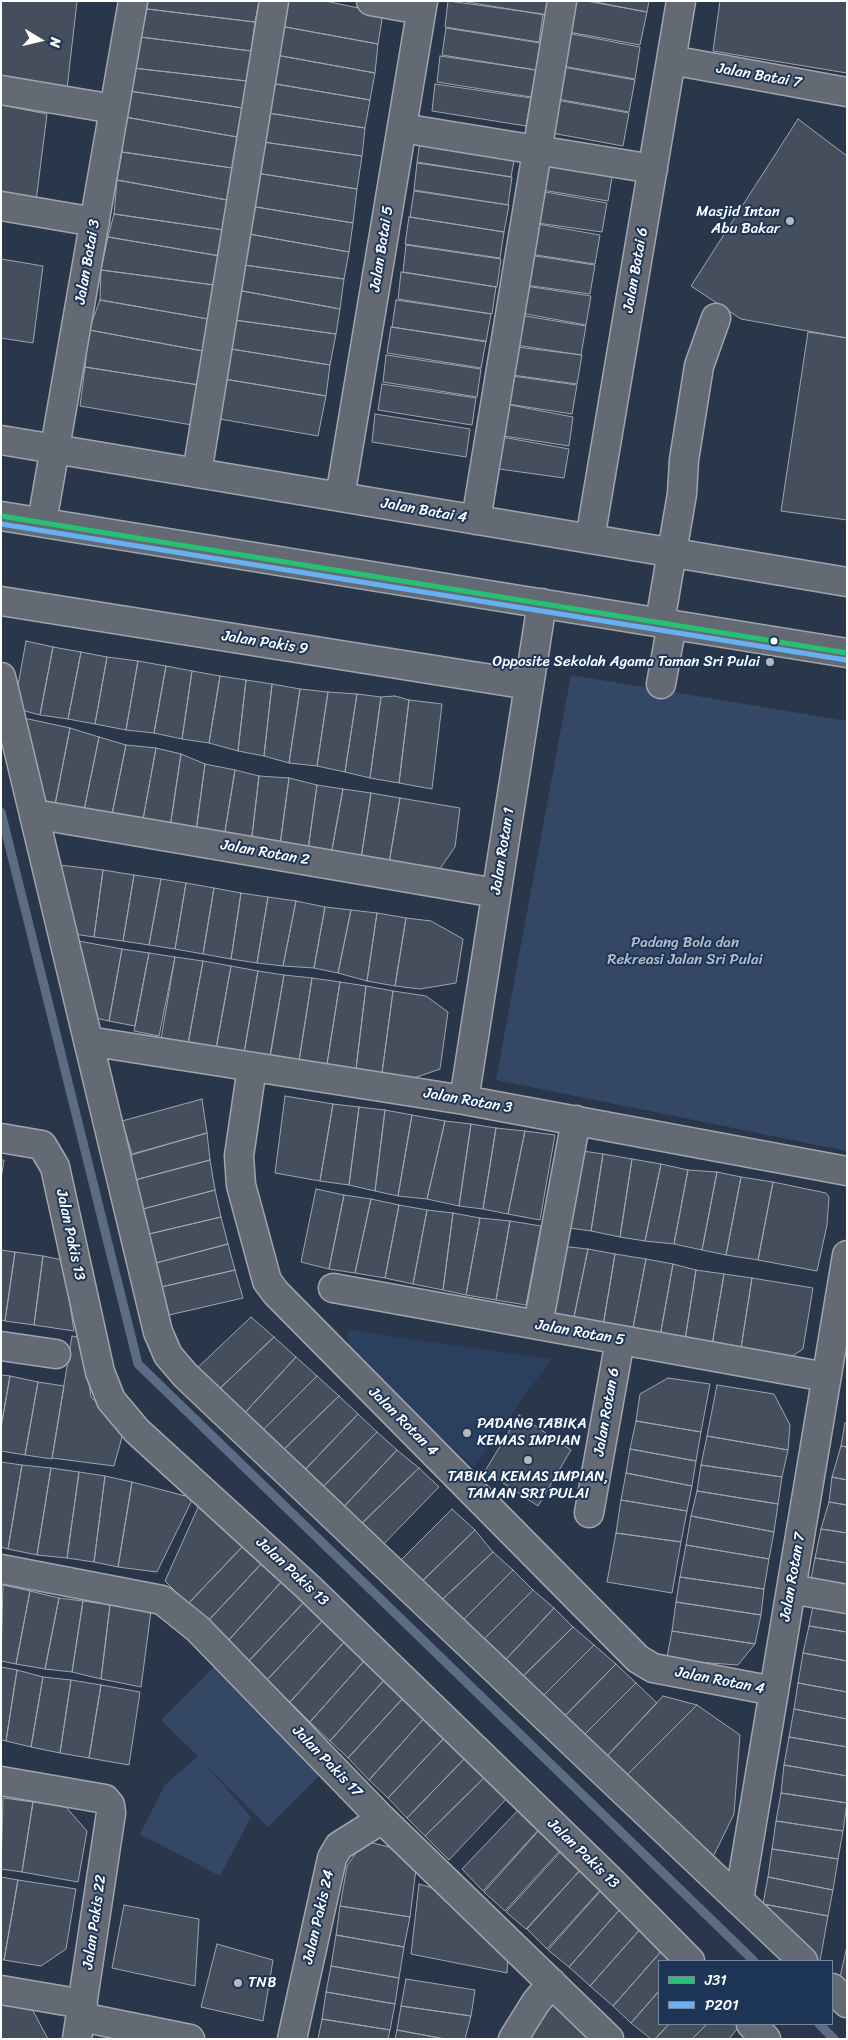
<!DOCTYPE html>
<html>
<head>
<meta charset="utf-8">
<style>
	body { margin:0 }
	#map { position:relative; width:848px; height:2040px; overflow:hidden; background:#2a374a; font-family:Sriracha,sans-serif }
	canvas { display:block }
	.frame { position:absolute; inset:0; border:2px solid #fff; pointer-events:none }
	.legend { position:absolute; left:658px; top:1960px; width:175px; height:65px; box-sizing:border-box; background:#1d3557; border:1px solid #77869a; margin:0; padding:6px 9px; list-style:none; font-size:15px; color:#fff }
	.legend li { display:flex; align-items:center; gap:10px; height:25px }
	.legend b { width:25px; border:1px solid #77869a }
	.north { position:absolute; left:15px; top:15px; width:50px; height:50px; -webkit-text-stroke:4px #1d3557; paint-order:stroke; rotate:99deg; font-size:14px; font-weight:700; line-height:20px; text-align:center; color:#fff }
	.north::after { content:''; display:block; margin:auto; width:18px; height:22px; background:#fff; clip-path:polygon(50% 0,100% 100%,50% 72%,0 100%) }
</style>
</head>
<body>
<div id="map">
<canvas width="848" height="2040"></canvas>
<div class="frame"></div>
<ul class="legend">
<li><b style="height:6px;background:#26c172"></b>J31</li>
<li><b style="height:6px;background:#66b1f2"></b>P201</li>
</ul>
<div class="north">N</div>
</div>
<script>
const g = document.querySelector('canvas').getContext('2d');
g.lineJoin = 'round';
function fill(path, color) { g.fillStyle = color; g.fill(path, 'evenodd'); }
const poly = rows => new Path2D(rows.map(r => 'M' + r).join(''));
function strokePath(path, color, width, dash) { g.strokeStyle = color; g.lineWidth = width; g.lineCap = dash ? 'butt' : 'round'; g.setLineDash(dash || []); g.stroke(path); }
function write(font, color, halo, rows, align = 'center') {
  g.font = font + ' Sriracha,sans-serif'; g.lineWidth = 4; g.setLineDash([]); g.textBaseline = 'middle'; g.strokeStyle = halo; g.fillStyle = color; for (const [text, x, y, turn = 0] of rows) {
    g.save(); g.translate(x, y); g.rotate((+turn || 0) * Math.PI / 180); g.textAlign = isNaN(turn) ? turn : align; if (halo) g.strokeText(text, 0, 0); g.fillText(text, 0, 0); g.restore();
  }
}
const built = poly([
	[347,1329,416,1340,551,1359,474,1468,349,1352]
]);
const green = poly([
	[571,675,847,721,847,1151,496,1080],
	[216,1665,323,1772,268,1827,206,1765,251,1817,220,1876,140,1834,165,1785,198,1756,161,1720]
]);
const stream = poly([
	[1,812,138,1364,754,1961],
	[819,2024,834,2039]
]);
const building = poly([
	[1,1,77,1,67,89,1,77,1,1],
	[148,1,259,1,255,22,147,9,148,1],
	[284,1,325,1,383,13,378,44,280,26,284,1],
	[448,1,543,14,539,42,445,27,448,1],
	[461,1,547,1,545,15,461,1],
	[568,1,586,1,647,12,640,45,563,31,568,1],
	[590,1,649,1,647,12,590,1],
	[720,1,847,1,847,73,713,51,720,1],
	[147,9,255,22,251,51,140,37,147,9],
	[280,26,378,44,375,73,276,55,280,26],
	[446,28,540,43,536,70,442,55,446,28],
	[562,32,640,47,635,79,557,65,562,32],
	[140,37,251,51,247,81,133,68,140,37],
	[276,55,375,73,370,100,270,83,276,55],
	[440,56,536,70,531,97,437,82,440,56],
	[557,66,635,80,629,112,552,98,557,66],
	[133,68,247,81,243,108,129,91,133,68],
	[270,83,370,100,365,128,268,113,270,83],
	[435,84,531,98,526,126,432,111,435,84],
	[129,91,243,108,237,137,125,117,129,91],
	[551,99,629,113,623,146,546,132,551,99],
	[1,105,47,114,36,201,1,196,1,105],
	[268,113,365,128,362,156,263,142,268,113],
	[125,117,237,137,232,168,122,152,125,117],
	[798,119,847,156,847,338,741,319,691,286,798,119],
	[421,135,516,150,511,177,417,162,421,135],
	[263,142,362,156,357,189,256,173,263,142],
	[122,152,232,168,227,200,117,180,122,152],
	[540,158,613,172,608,201,536,189,540,158],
	[417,163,512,177,508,205,414,190,417,163],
	[256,173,357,189,353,223,250,206,256,173],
	[117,180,227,200,224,230,114,214,117,180],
	[534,190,607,203,602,232,530,222,534,190],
	[414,191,509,205,504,232,410,217,414,191],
	[250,206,353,223,349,252,249,234,250,206],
	[114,214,224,230,220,256,108,237,114,214],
	[409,217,504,232,500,258,405,244,409,217],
	[526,222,600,235,595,264,523,253,526,222],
	[249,234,349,252,344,279,244,265,249,234],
	[108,237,220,256,214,285,101,270,108,237],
	[406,245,501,259,497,287,403,272,406,245],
	[522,254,595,265,590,294,518,284,522,254],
	[1,259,43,266,33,343,1,338,1,259],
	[244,265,344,279,340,309,237,290,244,265],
	[101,270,214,285,208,319,100,300,101,270],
	[401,272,496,287,492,314,398,299,401,272],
	[519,285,591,296,586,325,515,312,519,285],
	[237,290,340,309,336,334,234,320,237,290],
	[100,300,208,319,203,351,89,330,100,300],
	[396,300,491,314,486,342,392,327,396,300],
	[513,314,586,326,581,355,509,344,513,314],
	[234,320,336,334,330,365,231,349,234,320],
	[391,327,486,341,481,368,387,353,391,327],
	[89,330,203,351,199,385,85,367,89,330],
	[808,332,847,338,847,520,781,511,808,332],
	[508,346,582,355,577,384,505,374,508,346],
	[231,349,330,365,326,396,224,379,231,349],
	[386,355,481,369,477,397,383,382,386,355],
	[85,367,199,385,192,425,80,406,85,367],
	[505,375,577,385,572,414,501,403,505,375],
	[224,379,326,396,318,436,220,419,224,379],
	[382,384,476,398,472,425,378,410,382,384],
	[500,403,573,417,569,446,497,435,500,403],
	[375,414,470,429,466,457,372,442,375,414],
	[496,436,569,449,564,478,492,468,496,436],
	[26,641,53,647,40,715,14,708,26,641],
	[53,647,81,652,68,719,40,715,53,647],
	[81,652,107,657,95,724,68,719,81,652],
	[107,657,138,661,126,730,95,724,107,657],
	[138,661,166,666,154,733,126,730,138,661],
	[166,666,192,671,182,739,154,733,166,666],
	[192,671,220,676,209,743,182,739,192,671],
	[220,676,246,680,238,751,209,743,220,676],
	[246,680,272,684,264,756,238,751,246,680],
	[272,684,300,689,289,763,264,756,272,684],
	[300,689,328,692,317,766,289,763,300,689],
	[328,692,357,694,345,772,317,766,328,692],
	[357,694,381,697,370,778,345,772,357,694],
	[395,696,409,700,399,783,370,778,381,697,395,696],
	[409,700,442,704,432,789,399,783,409,700],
	[19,717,70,728,52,820,42,811,19,717],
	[70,728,99,737,81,825,52,820,70,728],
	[99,737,126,745,109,829,81,825,99,737],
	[126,745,156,748,140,836,109,829,126,745],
	[156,748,181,754,168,841,140,836,156,748],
	[181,754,205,764,194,846,168,841,181,754],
	[205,764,235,770,222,850,194,846,205,764],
	[235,770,259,776,250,853,222,850,235,770],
	[259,776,289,778,278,860,250,853,259,776],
	[289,778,317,785,306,864,278,860,289,778],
	[317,785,343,789,329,866,306,864,317,785],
	[343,789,371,793,359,872,329,866,343,789],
	[371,793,400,798,387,875,359,872,371,793],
	[400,798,460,808,455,847,435,876,387,875,400,798],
	[59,865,103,870,94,937,74,934,59,865],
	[103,870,134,875,123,941,94,937,103,870],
	[134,875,161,879,149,945,123,941,134,875],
	[161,879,186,883,175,949,149,945,161,879],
	[186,883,214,888,203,954,175,949,186,883],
	[214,888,241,893,231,959,203,954,214,888],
	[241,893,268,897,257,963,231,959,241,893],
	[268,897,296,901,283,966,257,963,268,897],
	[296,901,325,907,314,968,283,966,296,901],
	[325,907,351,910,338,973,314,968,325,907],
	[351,910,377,913,367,981,338,973,351,910],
	[377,913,406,918,395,986,367,981,377,913],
	[406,918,431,921,463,939,456,983,420,989,395,986,406,918],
	[73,940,122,949,109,1021,91,1017,73,940],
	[122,949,149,953,135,1026,109,1021,122,949],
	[149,953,175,957,159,1036,134,1031,149,953],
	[175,957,203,961,188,1044,161,1039,175,957],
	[203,961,231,966,216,1049,188,1044,203,961],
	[231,966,258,971,244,1053,216,1049,231,966],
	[258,971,284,975,270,1055,244,1053,258,971],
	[284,975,312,978,299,1061,270,1058,284,975],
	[312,978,340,982,327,1064,299,1061,312,978],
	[340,982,366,986,356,1069,327,1064,340,982],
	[366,986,393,991,382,1073,356,1069,366,986],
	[393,991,426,996,448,1012,440,1069,414,1078,382,1073,393,991],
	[285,1096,333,1104,320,1181,275,1173,285,1096],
	[202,1099,207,1133,132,1154,122,1121,202,1099],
	[333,1104,359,1107,349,1185,320,1181,333,1104],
	[359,1107,385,1110,375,1191,349,1185,359,1107],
	[385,1110,412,1115,398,1196,375,1191,385,1110],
	[412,1115,445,1121,427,1199,398,1196,412,1115],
	[445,1121,471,1124,459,1206,427,1199,445,1121],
	[471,1124,496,1128,483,1209,459,1206,471,1124],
	[496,1128,525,1131,508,1214,483,1209,496,1128],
	[525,1131,555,1135,540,1220,508,1214,525,1131],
	[207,1133,210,1160,135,1180,131,1155,207,1133],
	[576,1150,603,1154,591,1231,563,1227,576,1150],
	[603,1154,632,1159,620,1237,591,1231,603,1154],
	[632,1159,661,1164,645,1241,620,1237,632,1159],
	[1,1160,4,1160,1,1179,1,1160],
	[210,1160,215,1190,143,1209,135,1180,210,1160],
	[661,1164,688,1170,674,1244,645,1241,661,1164],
	[688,1170,717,1172,702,1250,674,1244,688,1170],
	[717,1172,741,1177,726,1255,702,1250,717,1172],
	[741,1177,773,1182,758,1260,726,1255,741,1177],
	[773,1182,826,1193,829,1197,827,1225,817,1271,758,1260,773,1182],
	[316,1189,344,1195,329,1269,301,1262,316,1189],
	[215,1190,221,1217,149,1234,143,1209,215,1190],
	[344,1195,371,1199,355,1273,329,1269,344,1195],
	[371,1199,399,1205,385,1278,355,1273,371,1199],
	[399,1205,427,1210,413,1284,385,1278,399,1205],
	[427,1210,453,1213,443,1290,413,1284,427,1210],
	[453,1213,480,1218,466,1295,443,1290,453,1213],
	[221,1217,228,1244,156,1263,149,1234,221,1217],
	[480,1218,510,1221,496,1300,466,1295,480,1218],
	[510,1221,541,1226,526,1305,496,1300,510,1221],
	[228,1244,235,1270,161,1287,156,1263,228,1244],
	[560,1246,588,1249,573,1322,546,1316,560,1246],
	[588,1249,615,1254,602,1332,573,1322,588,1249],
	[1,1250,15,1252,5,1321,1,1320,1,1250],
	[15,1252,43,1256,34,1325,5,1321,15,1252],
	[615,1254,646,1259,631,1338,602,1332,615,1254],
	[43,1256,63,1260,74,1331,34,1325,43,1256],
	[646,1259,673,1264,659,1342,631,1338,646,1259],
	[673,1264,696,1270,684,1346,659,1342,673,1264],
	[235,1270,243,1298,169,1315,161,1287,235,1270],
	[696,1270,724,1274,711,1351,684,1346,696,1270],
	[724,1274,752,1278,740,1354,711,1351,724,1274],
	[752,1278,813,1288,803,1349,785,1361,740,1354,752,1278],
	[251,1317,274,1337,214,1394,193,1372,251,1317],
	[72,1336,82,1338,91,1397,124,1430,114,1466,52,1458,72,1336],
	[274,1337,296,1357,240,1418,214,1394,274,1337],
	[296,1357,317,1376,257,1436,240,1418,296,1357],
	[1,1375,10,1376,1,1427,1,1375],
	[10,1376,38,1382,25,1455,1,1451,1,1427,10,1376],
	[317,1376,339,1396,278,1455,257,1436,317,1376],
	[668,1378,710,1384,701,1432,636,1421,640,1394,668,1378],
	[38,1382,64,1386,52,1459,25,1455,38,1382],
	[717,1385,774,1394,790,1425,788,1450,707,1436,717,1385],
	[339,1396,358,1414,299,1476,278,1455,339,1396],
	[358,1414,377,1432,316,1494,299,1476,358,1414],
	[519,1415,571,1450,538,1506,485,1471,519,1415],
	[636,1421,701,1432,696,1461,630,1449,636,1421],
	[845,1423,847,1424,847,1447,841,1446,845,1423],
	[377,1432,397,1450,338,1513,316,1494,377,1432],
	[707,1436,788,1450,782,1477,701,1465,707,1436],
	[841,1446,847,1447,847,1480,832,1477,841,1446],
	[630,1449,696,1461,692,1486,626,1473,630,1449],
	[397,1450,419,1468,355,1530,338,1513,397,1450],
	[1,1462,22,1465,8,1549,1,1547,1,1462],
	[22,1465,51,1468,37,1555,8,1549,22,1465],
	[701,1465,782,1477,778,1504,697,1491,701,1465],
	[51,1468,79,1472,67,1558,37,1555,51,1468],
	[419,1468,439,1487,376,1552,355,1530,419,1468],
	[79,1472,105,1476,94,1562,67,1558,79,1472],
	[626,1473,692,1486,687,1511,621,1500,626,1473],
	[105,1476,132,1482,118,1567,94,1562,105,1476],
	[832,1477,847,1480,847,1505,829,1502,832,1477],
	[132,1482,193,1498,157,1572,118,1567,132,1482],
	[697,1491,778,1504,774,1532,691,1516,697,1491],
	[621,1500,687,1511,681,1542,616,1533,621,1500],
	[829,1502,847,1505,847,1533,821,1529,829,1502],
	[200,1503,242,1547,188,1604,165,1581,200,1503],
	[452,1509,475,1530,413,1590,392,1569,452,1509],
	[691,1516,774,1532,769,1559,686,1545,691,1516],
	[821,1529,847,1533,847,1563,815,1558,821,1529],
	[475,1530,493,1552,432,1609,413,1590,475,1530],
	[616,1533,681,1542,672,1593,607,1582,616,1533],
	[686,1545,769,1559,764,1589,680,1577,686,1545],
	[242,1547,262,1563,208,1621,188,1604,242,1547],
	[493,1552,513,1570,454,1629,432,1609,493,1552],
	[815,1558,847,1563,847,1592,810,1584,815,1558],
	[262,1563,282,1581,227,1642,208,1621,262,1563],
	[513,1570,533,1590,474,1649,454,1629,513,1570],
	[680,1577,764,1589,761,1615,676,1602,680,1577],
	[282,1581,304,1602,248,1662,227,1642,282,1581],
	[3,1585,30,1591,16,1664,1,1661,3,1585],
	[533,1590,554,1608,495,1671,474,1649,533,1590],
	[30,1591,59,1598,45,1669,16,1664,30,1591],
	[59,1598,83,1601,72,1672,45,1669,59,1598],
	[814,1600,847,1606,847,1632,809,1626,814,1600],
	[83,1601,110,1605,101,1679,72,1672,83,1601],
	[304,1602,324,1619,267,1680,248,1662,304,1602],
	[676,1602,761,1615,755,1644,672,1631,676,1602],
	[110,1605,151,1611,141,1687,101,1679,110,1605],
	[554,1608,573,1627,511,1688,495,1671,554,1608],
	[324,1619,345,1641,290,1702,267,1680,324,1619],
	[809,1626,847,1632,847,1661,803,1653,809,1626],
	[573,1627,594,1645,532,1707,511,1688,573,1627],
	[672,1631,755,1644,738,1665,696,1662,667,1657,672,1631],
	[345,1641,364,1661,310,1722,290,1702,345,1641],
	[594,1645,616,1664,552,1729,532,1707,594,1645],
	[803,1653,847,1661,847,1692,798,1683,803,1653],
	[364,1661,384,1680,330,1741,310,1722,364,1661],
	[616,1664,636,1683,571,1748,552,1729,616,1664],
	[1,1667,17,1670,6,1741,1,1740,1,1667],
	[17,1670,43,1677,31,1747,6,1741,17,1670],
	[43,1677,71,1680,60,1753,31,1747,43,1677],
	[71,1680,101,1685,89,1758,60,1753,71,1680],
	[384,1680,404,1697,348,1758,330,1741,384,1680],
	[636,1683,657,1703,594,1770,571,1748,636,1683],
	[798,1683,847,1692,847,1719,794,1709,798,1683],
	[101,1685,140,1692,129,1765,89,1758,101,1685],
	[663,1696,697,1705,614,1788,594,1770,663,1696],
	[404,1697,426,1716,369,1780,348,1758,404,1697],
	[697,1705,740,1735,734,1814,708,1867,614,1788,697,1705],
	[794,1709,847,1719,847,1747,789,1737,794,1709],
	[426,1716,447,1735,388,1798,369,1780,426,1716],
	[447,1735,468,1755,407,1818,388,1798,447,1735],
	[789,1737,847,1747,847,1776,784,1765,789,1737],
	[468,1755,488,1774,425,1836,407,1818,468,1755],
	[784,1765,847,1776,847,1803,781,1793,784,1765],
	[488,1774,510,1795,449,1860,425,1836,488,1774],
	[781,1793,847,1803,843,1831,776,1821,781,1793],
	[3,1798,33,1802,22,1872,1,1869,3,1798],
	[33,1802,66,1807,87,1831,78,1882,22,1872,33,1802],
	[522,1806,541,1827,483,1891,462,1869,522,1806],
	[776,1821,843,1831,838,1859,772,1849,776,1821],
	[542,1827,563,1847,505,1911,484,1892,542,1827],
	[364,1841,402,1850,417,1861,410,1917,340,1906,347,1866,364,1841],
	[564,1848,583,1867,526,1929,506,1912,564,1848],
	[772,1849,838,1859,833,1890,768,1877,772,1849],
	[583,1867,603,1887,547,1949,527,1929,583,1867],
	[1,1877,18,1880,4,1960,1,1960,1,1877],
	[768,1877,833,1890,828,1916,763,1904,768,1877],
	[18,1880,76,1889,66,1949,41,1966,4,1960,18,1880],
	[419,1884,446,1892,508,1951,507,1973,411,1954,419,1884],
	[604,1887,623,1906,569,1967,548,1950,604,1887],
	[763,1904,828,1916,820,1961,805,1961,763,1904],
	[124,1905,199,1919,195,1986,112,1968,124,1905],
	[340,1906,410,1917,404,1947,336,1935,340,1906],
	[623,1906,643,1926,590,1986,569,1967,623,1906],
	[643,1926,665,1947,613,2006,590,1986,643,1926],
	[336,1935,404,1947,399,1978,331,1966,336,1935],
	[217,1944,273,1960,263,2021,201,2007,217,1944],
	[847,1946,847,1994,838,1986,847,1946],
	[665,1947,681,1961,659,1961,659,1991,631,2023,613,2006,665,1947],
	[331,1966,399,1978,395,2004,326,1992,331,1966],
	[406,1979,475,1990,471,2016,401,2006,406,1979],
	[659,1991,659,2024,669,2024,655,2039,651,2039,631,2023,659,1991],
	[326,1992,395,2004,390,2030,322,2019,326,1992],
	[547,1996,595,2039,518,2039,547,1996],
	[1,2005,32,2009,48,2039,1,2039,1,2005],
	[401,2006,471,2016,465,2039,445,2039,397,2030,401,2006],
	[322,2019,390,2030,388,2039,318,2039,322,2019],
	[669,2024,707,2024,692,2039,655,2039,669,2024],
	[707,2024,741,2024,729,2039,692,2039,707,2024],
	[397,2030,445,2039,395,2039,397,2030]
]);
const minor = poly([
	[371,1,421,10],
	[671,60,847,92],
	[1,90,114,109],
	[402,128,653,169],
	[1,206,95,222],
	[1,440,847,582],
	[197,473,274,1],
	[340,497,423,1],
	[1,516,847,653],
	[476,520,562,1],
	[42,522,133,1],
	[590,539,681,1],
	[1,601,529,685],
	[660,622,682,494,684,460,699,366,716,318],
	[1,677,158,1332,168,1355,185,1375,803,1961],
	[661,684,672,624],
	[34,814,496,893],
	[88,1041,464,1100,847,1171],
	[252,1067,239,1156,241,1185,267,1281,276,1293,638,1659,653,1668,774,1691],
	[464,1100,542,603],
	[1,1138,42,1145,55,1167,100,1372,111,1400,137,1431,309,1588,609,1879,690,1961],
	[333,1288,826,1377],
	[538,1325,576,1120],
	[1,1346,56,1354],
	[589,1513,620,1340],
	[1,1569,162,1600,198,1629,382,1819,609,2039],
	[791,1589,847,1599],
	[1,1781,105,1799,110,1805,111,1813,77,2039],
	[739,1900,847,1255],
	[832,1988,847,2003],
	[1,1990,83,2004],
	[81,2017,190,2039],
	[751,2024,766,2039],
	[292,2039,332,1858,339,1846,382,1819],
	[513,2039,536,2002,552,1983]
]);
const bus1 = poly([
	[1,516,847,653]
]);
const bus2 = poly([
	[1,524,846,660]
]);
const markers = [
	[790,221,5,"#b4b9c0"],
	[774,641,4.5,"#fff"],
	[770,662,5,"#b4b9c0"],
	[467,1433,5,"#b4b9c0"],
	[528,1460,5,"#b4b9c0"],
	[238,1983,5,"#b4b9c0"]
];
const streetNames = [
	["Jalan Batai 7",759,76,10],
	["Jalan Batai 5",382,249,-81],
	["Jalan Batai 3",88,262,-80],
	["Jalan Batai 6",636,270,-80],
	["Jalan Batai 4",424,511,10],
	["Jalan Pakis 9",265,643,9],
	["Jalan Rotan 1",503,851,-81],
	["Jalan Rotan 2",265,853,10],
	["Jalan Rotan 3",468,1101,10],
	["Jalan Pakis 13",70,1235,78],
	["Jalan Rotan 5",580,1333,10],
	["Jalan Rotan 6",607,1412,-80],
	["Jalan Rotan 4",403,1422,45],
	["Jalan Pakis 13",292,1572,43],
	["Jalan Rotan 7",793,1577,-80],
	["Jalan Rotan 4",720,1681,11],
	["Jalan Pakis 17",327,1762,46],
	["Jalan Pakis 13",583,1854,44],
	["Jalan Pakis 24",319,1917,-77],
	["Jalan Pakis 22",95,1922,-82]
];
const poiNames = [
	["Masjid Intan",780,212],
	["Abu Bakar",780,229],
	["Opposite Sekolah Agama Taman Sri Pulai",760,662],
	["PADANG TABIKA",477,1424,"left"],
	["KEMAS IMPIAN",477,1441,"left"],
	["TABIKA KEMAS IMPIAN,",528,1477,"center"],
	["TAMAN SRI PULAI",528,1494,"center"],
	["TNB",248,1983,"left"]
];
const parkNames = [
	["Padang Bola dan",685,943],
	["Rekreasi Jalan Sri Pulai",685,960]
];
fill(built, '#2a405e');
fill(green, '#344865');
strokePath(stream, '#5c6d83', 9);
fill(building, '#444e5c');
strokePath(building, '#9fa5ae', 1);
strokePath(minor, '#9fa5ae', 31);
strokePath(minor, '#636a74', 28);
strokePath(bus1, '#26c172', 5);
strokePath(bus2, '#66b1f2', 5);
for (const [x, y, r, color] of markers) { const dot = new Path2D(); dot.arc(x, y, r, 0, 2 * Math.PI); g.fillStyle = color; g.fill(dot); strokePath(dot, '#1d3557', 2); }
write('15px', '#fff', '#1d3557', streetNames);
write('15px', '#fff', '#1d3557', poiNames, 'right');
write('15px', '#b9c0ca', '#1d3557', parkNames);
</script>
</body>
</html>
